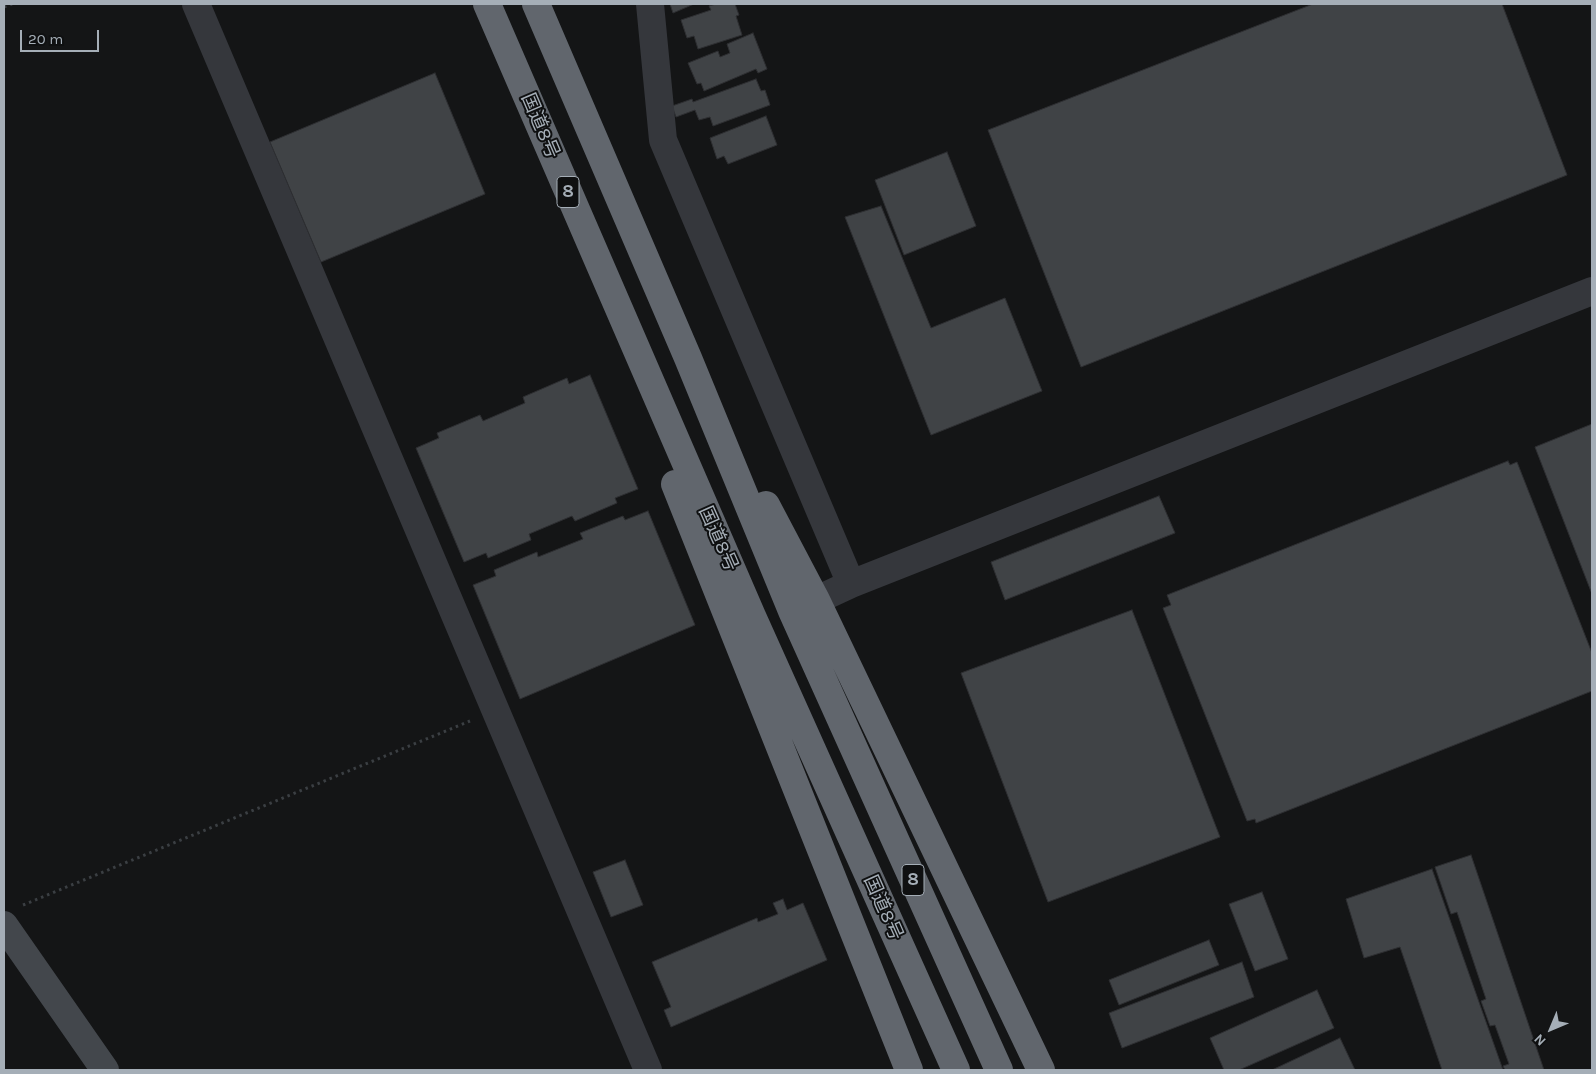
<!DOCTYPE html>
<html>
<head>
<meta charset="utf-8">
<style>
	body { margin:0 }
	#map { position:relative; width:1596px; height:1074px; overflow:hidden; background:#141516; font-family:Karla,sans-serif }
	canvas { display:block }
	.frame { position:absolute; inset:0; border:5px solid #a5aeb7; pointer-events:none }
	.north { position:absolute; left:1526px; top:1004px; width:50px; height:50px; -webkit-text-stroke:4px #0f1011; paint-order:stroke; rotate:225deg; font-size:14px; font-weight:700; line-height:20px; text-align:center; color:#a5aeb7 }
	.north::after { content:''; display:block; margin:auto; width:18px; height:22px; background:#a5aeb7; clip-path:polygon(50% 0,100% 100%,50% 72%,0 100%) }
	.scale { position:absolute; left:20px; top:30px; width:79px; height:22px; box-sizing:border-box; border:2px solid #a5aeb7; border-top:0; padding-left:6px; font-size:15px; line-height:18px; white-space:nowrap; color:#a5aeb7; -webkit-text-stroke:4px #0f1011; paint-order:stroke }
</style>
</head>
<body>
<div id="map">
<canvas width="1596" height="1074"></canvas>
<div class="frame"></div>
<div class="north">N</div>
<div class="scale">20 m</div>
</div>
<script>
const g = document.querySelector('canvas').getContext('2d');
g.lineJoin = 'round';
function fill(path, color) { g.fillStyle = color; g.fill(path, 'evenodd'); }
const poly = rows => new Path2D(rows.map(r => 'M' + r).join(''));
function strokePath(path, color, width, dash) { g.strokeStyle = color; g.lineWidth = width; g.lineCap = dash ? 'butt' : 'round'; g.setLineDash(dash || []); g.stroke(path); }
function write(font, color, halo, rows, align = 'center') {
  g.font = font + ' Karla,"Noto Sans JP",sans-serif'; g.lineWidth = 4; g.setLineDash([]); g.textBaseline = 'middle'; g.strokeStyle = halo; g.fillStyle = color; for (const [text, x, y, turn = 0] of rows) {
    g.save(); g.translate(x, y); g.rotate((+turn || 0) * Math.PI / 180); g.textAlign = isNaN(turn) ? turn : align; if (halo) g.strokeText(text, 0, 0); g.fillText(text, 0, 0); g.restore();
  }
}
const building = poly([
	[670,4,694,4,673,13,670,4],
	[716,4,735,4,739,15,736,16,742,35,698,49,694,36,687,38,681,20,711,10,709,6,716,4],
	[1313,4,1502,4,1567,175,1081,367,988,130,1313,4],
	[753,33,767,69,758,73,756,69,704,91,701,83,697,84,688,63,718,51,720,57,730,53,727,44,753,33],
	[435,73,485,194,321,262,270,142,435,73],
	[756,79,761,91,765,90,770,105,713,126,710,117,699,120,695,110,676,117,672,106,692,99,693,102,756,79],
	[766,116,777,145,728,164,724,156,717,159,710,138,766,116],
	[947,152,976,226,904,255,875,180,947,152],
	[881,206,931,328,1005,298,1042,391,931,435,845,217,881,206],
	[590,375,638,489,615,498,617,503,575,521,572,516,529,534,531,540,488,558,486,553,464,562,416,448,439,438,437,433,480,415,483,421,525,403,523,397,567,378,569,384,590,375],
	[1592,424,1592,594,1535,447,1592,424],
	[1508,461,1510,465,1517,462,1592,653,1592,691,1256,823,1255,819,1247,821,1163,608,1171,605,1167,595,1508,461],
	[1159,496,1175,533,1005,600,991,562,1159,496],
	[648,511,695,625,520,699,473,585,496,576,494,570,537,552,538,557,583,539,580,533,623,516,625,520,648,511],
	[1132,610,1220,837,1048,902,961,673,1132,610],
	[1471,855,1544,1070,1505,1070,1503,1066,1509,1064,1495,1025,1490,1026,1481,1001,1486,999,1457,912,1451,914,1435,867,1471,855],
	[625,860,643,905,611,917,593,872,625,860],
	[1432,869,1503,1070,1442,1070,1400,947,1364,958,1346,899,1432,869],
	[1262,892,1288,959,1255,971,1229,904,1262,892],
	[783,899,787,910,803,903,827,960,671,1027,664,1010,671,1007,652,962,757,918,758,922,778,914,773,903,783,899],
	[1209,940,1219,965,1119,1005,1109,980,1209,940],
	[1242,962,1254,997,1122,1048,1109,1013,1242,962],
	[1317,990,1334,1028,1239,1070,1224,1070,1210,1038,1317,990],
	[1340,1038,1355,1070,1272,1070,1340,1038]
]);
const path = poly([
	[4,7,12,4],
	[23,905,470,721]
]);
const street = poly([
	[196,4,648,1070],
	[650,4,663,140,851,584],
	[795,610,851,584,1592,291]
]);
const secondary = poly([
	[4,925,105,1070]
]);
const highway = poly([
	[487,4,752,616,956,1070],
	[536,4,688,358,792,611,999,1070],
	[675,484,909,1070],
	[766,505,816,600,1041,1070]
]);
const shields = [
	[568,192,22],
	[913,880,22]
];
const shieldNames = [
	["8",568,192],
	["8",913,880]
];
const streetNames = [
	["国道8号",540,126,67],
	["国道8号",718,539,66],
	["国道8号",883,908,66]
];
fill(building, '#404346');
strokePath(building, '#2e2f32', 1);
strokePath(path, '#3b3f43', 3, [2.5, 4]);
strokePath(street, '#35373c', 28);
strokePath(secondary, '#43474c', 28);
strokePath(highway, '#61666d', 28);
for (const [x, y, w] of shields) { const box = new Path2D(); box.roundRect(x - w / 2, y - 15.5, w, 31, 4); g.fillStyle = '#0f1011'; g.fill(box); strokePath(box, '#a5aeb7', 1); }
write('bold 18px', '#a5aeb7', null, shieldNames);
write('19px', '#a5aeb7', '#0f1011', streetNames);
</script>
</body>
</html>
